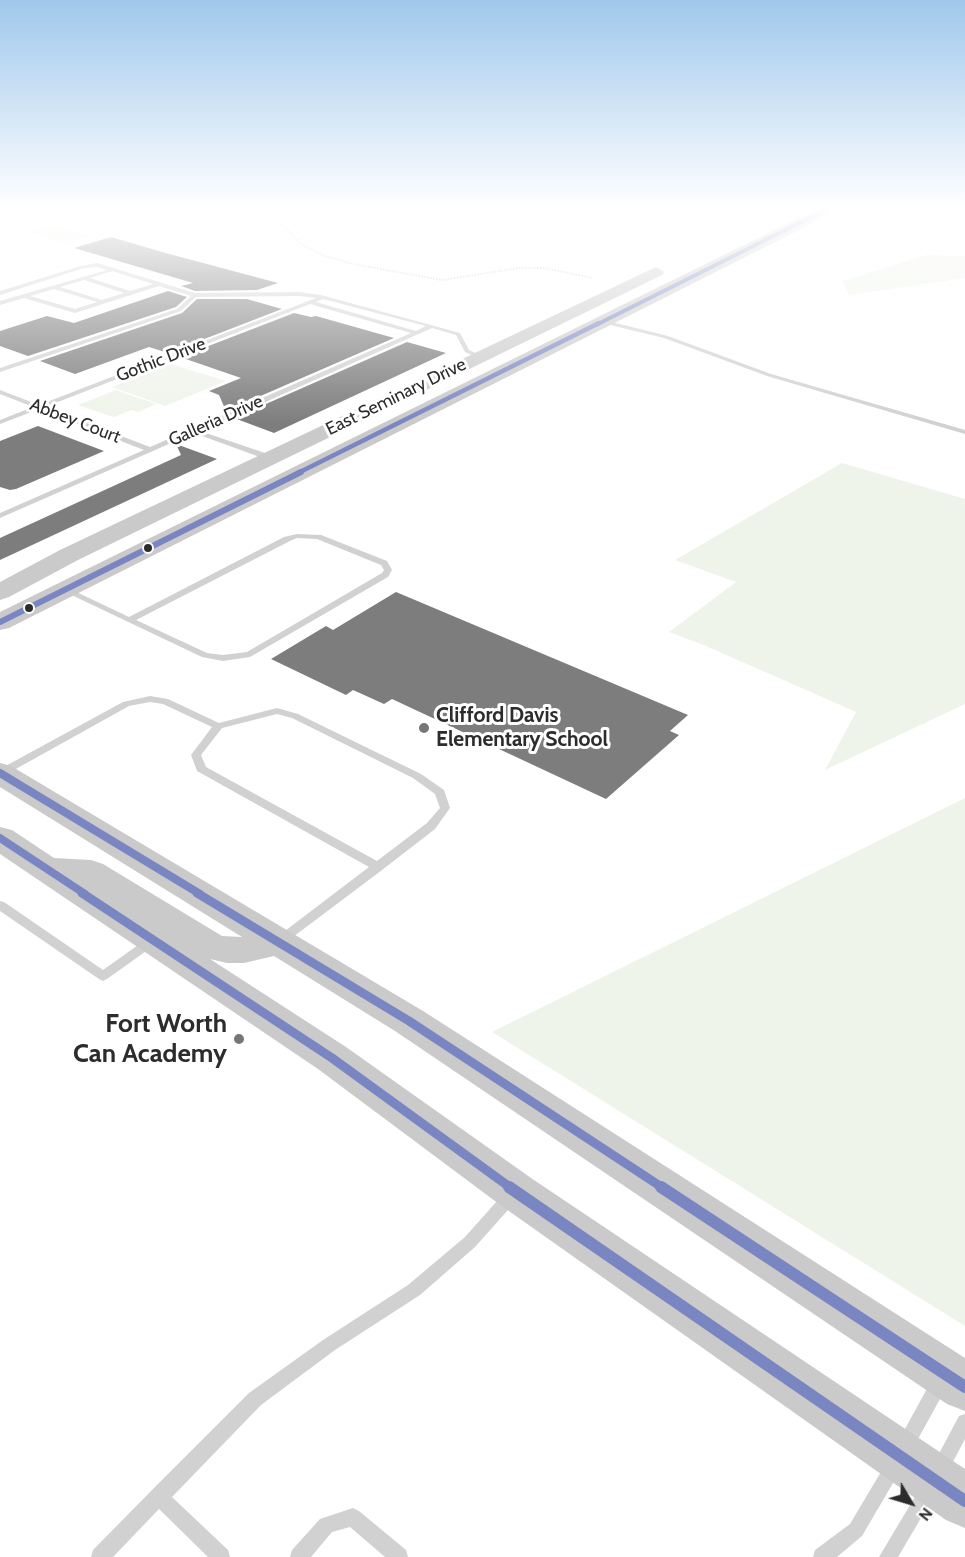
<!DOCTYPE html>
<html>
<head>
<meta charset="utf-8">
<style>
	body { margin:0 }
	#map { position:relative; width:965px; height:1557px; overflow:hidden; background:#fff; font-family:Cabin,sans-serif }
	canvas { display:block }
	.north { position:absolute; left:881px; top:1473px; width:60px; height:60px; -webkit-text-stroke:4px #fff; paint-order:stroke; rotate:128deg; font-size:16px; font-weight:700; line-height:24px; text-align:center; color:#2c2c2c }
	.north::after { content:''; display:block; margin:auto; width:21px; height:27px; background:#2c2c2c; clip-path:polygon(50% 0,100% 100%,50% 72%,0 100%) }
</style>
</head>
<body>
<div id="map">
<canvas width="965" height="1557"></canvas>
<div class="north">N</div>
</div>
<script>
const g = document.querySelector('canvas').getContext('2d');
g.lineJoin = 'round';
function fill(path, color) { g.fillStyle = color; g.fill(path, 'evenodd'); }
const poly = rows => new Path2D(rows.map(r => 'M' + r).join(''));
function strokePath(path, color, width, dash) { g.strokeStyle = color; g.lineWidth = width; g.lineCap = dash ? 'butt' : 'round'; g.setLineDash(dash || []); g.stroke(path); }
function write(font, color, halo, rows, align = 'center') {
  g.font = font + ' Cabin,sans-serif'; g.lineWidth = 6; g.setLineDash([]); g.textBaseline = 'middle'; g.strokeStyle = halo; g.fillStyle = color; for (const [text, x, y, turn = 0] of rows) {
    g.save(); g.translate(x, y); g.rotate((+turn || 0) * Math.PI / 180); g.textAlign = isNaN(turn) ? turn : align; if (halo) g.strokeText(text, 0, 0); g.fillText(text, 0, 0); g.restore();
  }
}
const green = poly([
	[53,226,91,236,65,243,30,232],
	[926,255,965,256,965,278,849,295,842,281],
	[171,364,226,381,165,406,112,387],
	[116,390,156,404,138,412,132,410,114,417,78,405],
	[842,463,965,499,965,704,825,770,856,712,706,646,669,632,736,582,675,560],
	[965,798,965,1326,492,1032]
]);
const building = poly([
	[111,237,162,252,278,283,257,290,195,291,181,286,193,283,74,248],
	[168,291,187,297,176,307,28,356,0,346,0,331,47,316,74,323],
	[197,299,247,299,282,309,168,353,149,347,75,374,40,361,182,313],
	[294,313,311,317,316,316,394,338,226,411,219,395,209,391,241,378,180,357],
	[407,342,446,353,274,433,234,418],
	[38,426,104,451,16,489,10,490,0,487,0,441],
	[176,444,217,459,0,560,0,538,181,455],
	[396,592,688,715,670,731,679,735,606,799,392,699,384,704,353,690,346,695,271,659,326,626,333,630]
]);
const path = poly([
	[280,206,282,224,301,244,325,256,353,264,442,280,519,268,544,268,593,278]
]);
const service = poly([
	[97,263,195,293,299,292,321,295,460,333,469,350,482,356,479,358,465,352,456,335,432,328,200,431,274,456,274,460,268,460,194,433,0,518,0,513,144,450,39,409,0,424,0,420,33,407,0,394,0,390,39,405,316,298,299,296,196,297,181,311,0,372,0,368,177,309,191,296,159,286,75,313,24,298,0,305,0,301,107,270,97,267,84,268,0,295,0,291,81,266,97,263],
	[112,271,153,284,130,291,90,278,112,271],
	[84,280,124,293,102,300,60,287,84,280],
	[54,289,97,302,75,309,30,296,54,289],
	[323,299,426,326,416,331,316,302,323,299],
	[310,304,411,333,150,447,45,407,310,304],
	[604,320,668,336,771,374,965,430,965,434,767,376,664,338,602,323,601,322,604,320],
	[297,534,321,535,387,561,392,570,388,577,250,657,223,661,202,657,61,590,62,588,68,588,129,617,284,537,297,534],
	[297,538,317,539,381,565,384,570,382,573,247,652,223,655,207,653,136,620,290,541,297,538],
	[150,696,168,699,219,723,277,708,298,714,421,774,444,790,450,808,435,829,382,870,285,943,277,943,275,940,277,937,369,867,197,771,191,755,212,727,163,704,150,702,129,706,5,775,0,776,0,769,123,702,150,696],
	[277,714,292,718,413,778,435,794,440,808,427,823,377,861,206,767,201,755,222,728,277,714],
	[0,901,4,902,103,970,148,938,152,937,156,938,158,941,156,944,107,979,103,981,99,979,0,911,0,901],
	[511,1190,516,1191,518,1196,516,1201,475,1247,420,1295,335,1350,261,1405,172,1497,228,1550,230,1557,208,1557,159,1509,113,1557,91,1557,93,1550,152,1490,249,1393,323,1340,408,1285,465,1237,506,1191,511,1190],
	[940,1374,946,1376,948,1382,946,1388,912,1450,906,1453,900,1450,897,1444,900,1438,934,1376,940,1374],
	[965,1414,965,1439,946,1475,940,1478,934,1475,931,1469,934,1463,959,1416,965,1414],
	[894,1457,900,1460,903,1466,862,1536,837,1557,813,1557,815,1550,850,1524,888,1460,894,1457],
	[928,1482,934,1485,937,1491,898,1557,879,1557,922,1485,928,1482],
	[353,1508,359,1511,406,1550,408,1557,385,1557,350,1527,332,1532,311,1557,290,1557,292,1550,320,1519,353,1508]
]);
const secondary = poly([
	[823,206,840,206,799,230,9,628,0,630,0,612,823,206],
	[656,267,664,272,662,275,78,560,9,597,0,600,0,582,60,550,656,267],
	[0,763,11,766,423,1011,965,1358,965,1411,947,1404,395,1031,274,956,244,963,227,963,210,959,346,1047,531,1178,965,1469,965,1528,946,1520,499,1204,318,1069,0,854,0,827,12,830,54,858,91,860,103,864,222,936,242,937,0,787,0,763]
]);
const bus1Far5 = poly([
	[596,325,833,206]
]);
const bus1Far4 = poly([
	[298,473,599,323]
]);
const bus1Far3 = poly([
	[0,622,301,472]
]);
const bus1Far2 = poly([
	[0,773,200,894],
	[0,838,85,894]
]);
const bus1Far1 = poly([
	[82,893,332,1058,511,1188],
	[197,893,409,1021,663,1188]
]);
const bus1 = poly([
	[509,1187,965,1501],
	[661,1187,965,1387]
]);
const markers = [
	[148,548,5,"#2c2c2c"],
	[29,608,5,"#2c2c2c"],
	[424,728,6,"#767676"],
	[239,1039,6,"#767676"]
];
const farStreetnames = [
	["Gothic Drive",161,360,-21],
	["East Seminary Drive",396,397,-26],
	["Abbey Court",75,421,21],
	["Galleria Drive",216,421,-24]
];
const poiNames = [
	["Clifford Davis",436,716],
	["Elementary School",436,740]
];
const nearPoinames = [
	["Fort Worth",227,1024],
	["Can Academy",227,1054]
];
fill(green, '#eff4ea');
fill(building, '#7d7d7d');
strokePath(path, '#d1d1d1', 2, [1.5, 1.5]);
fill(service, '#d1d1d1');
fill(secondary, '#cacaca');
strokePath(bus1Far5, '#7986c2', 4);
strokePath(bus1Far4, '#7986c2', 4.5);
strokePath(bus1Far3, '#7986c2', 6);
strokePath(bus1Far2, '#7986c2', 8);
strokePath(bus1Far1, '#7986c2', 9);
strokePath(bus1, '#7986c2', 12);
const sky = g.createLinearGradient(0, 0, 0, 424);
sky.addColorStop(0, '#a0c8ec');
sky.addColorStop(0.49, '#fff');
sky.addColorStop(1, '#ffffff00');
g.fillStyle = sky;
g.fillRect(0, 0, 965, 424);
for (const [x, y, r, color] of markers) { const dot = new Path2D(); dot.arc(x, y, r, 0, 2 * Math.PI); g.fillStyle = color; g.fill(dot); strokePath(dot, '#fff', 2); }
write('18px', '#2c2c2c', '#fff', farStreetnames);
write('bold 21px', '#2c2c2c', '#fff', poiNames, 'left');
write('bold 26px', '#2c2c2c', '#fff', nearPoinames, 'right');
</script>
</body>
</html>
